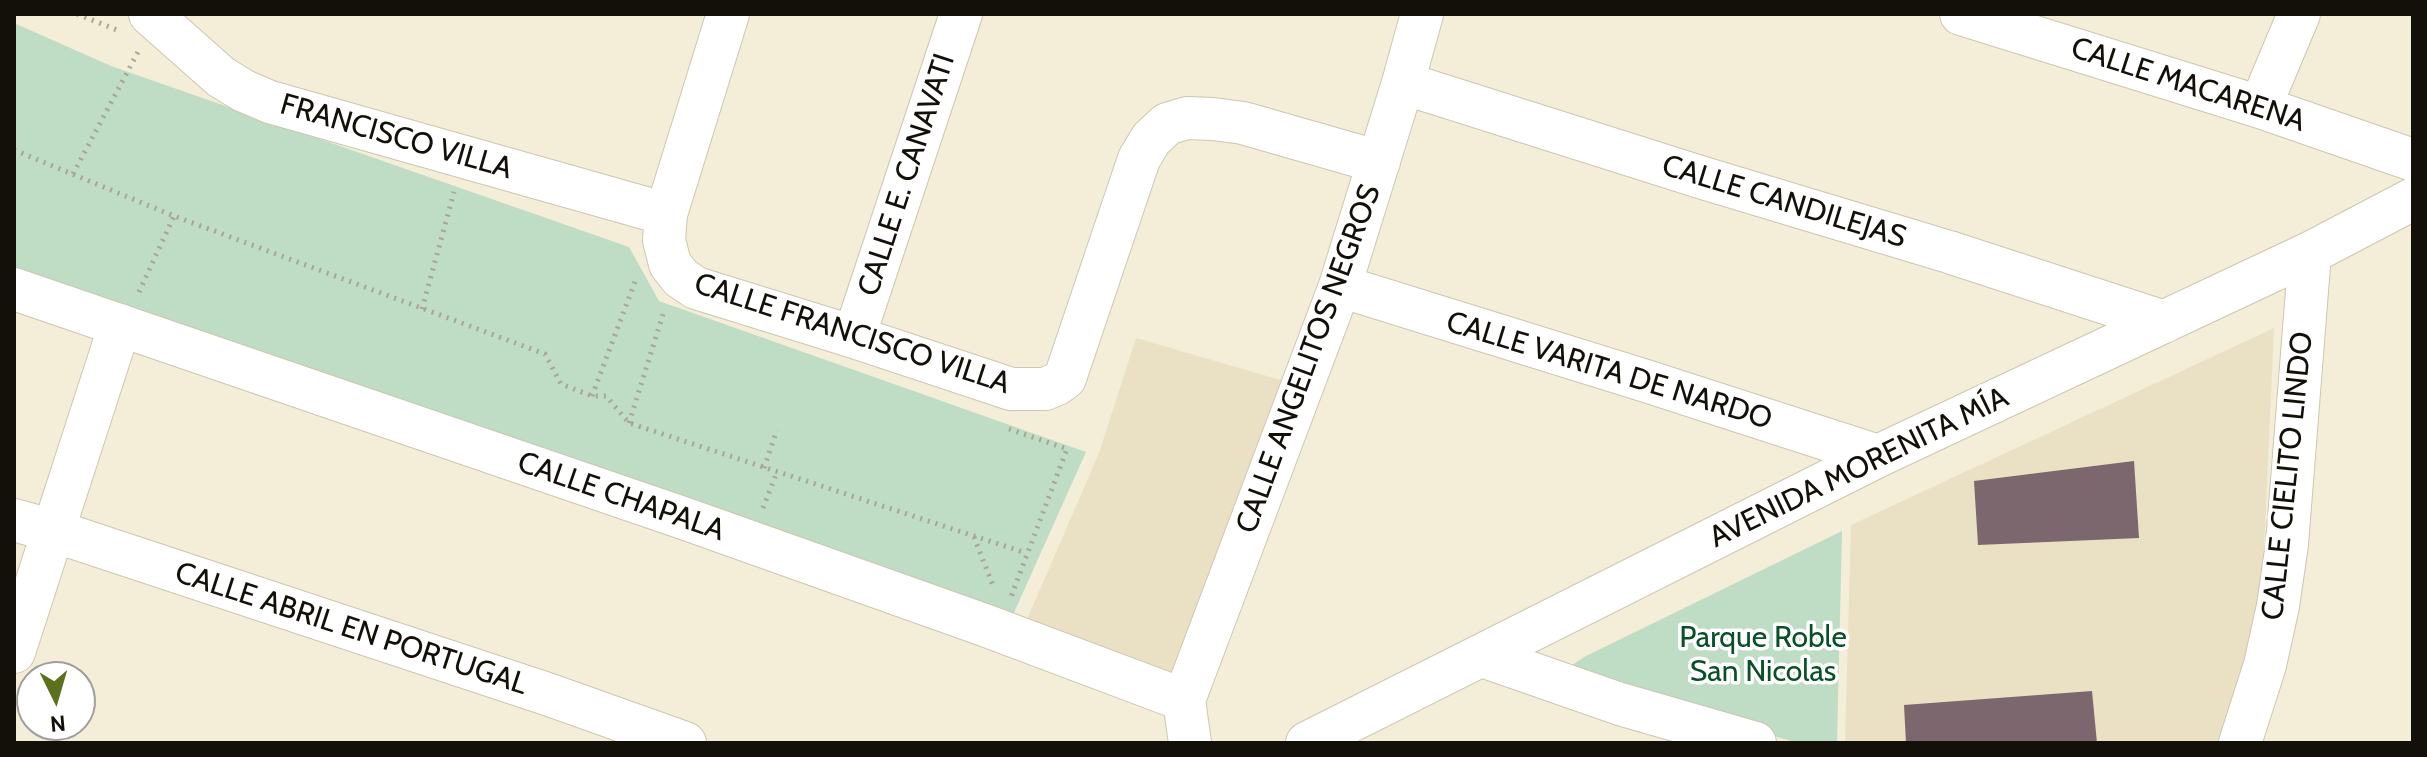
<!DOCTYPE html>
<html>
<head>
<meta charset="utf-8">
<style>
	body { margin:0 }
	#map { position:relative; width:2427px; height:757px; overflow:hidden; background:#f4eed9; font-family:Cabin,sans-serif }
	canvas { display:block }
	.frame { position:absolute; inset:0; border:16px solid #131009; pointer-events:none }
	.north { position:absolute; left:16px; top:661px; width:80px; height:80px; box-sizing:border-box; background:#fff; border:2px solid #a19f9d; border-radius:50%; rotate:175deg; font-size:22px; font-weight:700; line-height:32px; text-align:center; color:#131009 }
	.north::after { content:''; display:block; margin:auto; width:28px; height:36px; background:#5d701e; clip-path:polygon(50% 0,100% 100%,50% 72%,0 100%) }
</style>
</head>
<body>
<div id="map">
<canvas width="2427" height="757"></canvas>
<div class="frame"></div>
<div class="north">N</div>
</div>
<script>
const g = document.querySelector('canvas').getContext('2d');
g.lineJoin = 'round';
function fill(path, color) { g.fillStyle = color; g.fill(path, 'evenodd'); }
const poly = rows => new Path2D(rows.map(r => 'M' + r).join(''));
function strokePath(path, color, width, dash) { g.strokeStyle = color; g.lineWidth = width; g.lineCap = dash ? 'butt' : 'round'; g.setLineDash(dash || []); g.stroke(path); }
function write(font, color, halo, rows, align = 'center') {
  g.font = font + ' Cabin,sans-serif'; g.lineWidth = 7; g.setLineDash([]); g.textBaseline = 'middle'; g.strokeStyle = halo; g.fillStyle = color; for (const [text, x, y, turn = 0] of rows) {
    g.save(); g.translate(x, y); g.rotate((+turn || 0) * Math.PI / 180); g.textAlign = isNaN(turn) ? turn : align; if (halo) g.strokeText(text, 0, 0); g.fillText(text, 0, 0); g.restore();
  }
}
const built = poly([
	[2274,328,2261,618,2220,743,1845,743,1851,525],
	[1136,338,1291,383,1181,687,1025,624,1099,453]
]);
const green = poly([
	[14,23,111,66,629,247,659,301,1086,452,1008,626,14,284],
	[1842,531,1837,743,1798,743,1575,679,1572,665,1586,656]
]);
const building = poly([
	[2134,461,2139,538,1978,545,1974,481],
	[2092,691,2097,743,1906,743,1904,705]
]);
const path = poly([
	[77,14,117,30],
	[14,150,174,216,545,354,561,384,592,396,606,396,629,423,1026,553],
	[73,174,138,52],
	[139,292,174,216],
	[422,309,454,192],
	[592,396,636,279],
	[629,423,664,311],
	[1009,429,1067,449,1011,597],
	[764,468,777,430],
	[763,508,777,472],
	[974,537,994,588]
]);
const minor = poly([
	[150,14,221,77,244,91,270,102,666,214],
	[728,14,666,214,664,240,670,264,681,278,696,288,854,337,1011,389,1045,389,1057,384,1065,378,1139,159,1151,139,1167,124,1187,118,1213,119,1243,123,1379,162],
	[1961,14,2260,107,2413,160],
	[1403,83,1700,177,1949,252,2164,322],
	[2260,107,2299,14],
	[1340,286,1646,381,1878,456],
	[14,289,686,519,987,626,1184,700],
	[854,337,961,14],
	[14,520,54,531,547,694,685,743],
	[14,652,120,325],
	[1482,656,1620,704,1755,743],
	[1190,743,1184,700,1340,286,1403,83,1422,14],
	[1307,743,1878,456,2310,253,2413,199],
	[2240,743,2265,665,2278,606,2287,544,2310,253]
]);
const streetNames = [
	["CALLE MACARENA",2188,85,18],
	["FRANCISCO VILLA",396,137,16],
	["CALLE E. CANAVATI",907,175,-72],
	["CALLE CANDILEJAS",1784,202,17],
	["CALLE FRANCISCO VILLA",852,334,18],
	["CALLE ANGELITOS NEGROS",1309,359,-70],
	["CALLE VARITA DE NARDO",1609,371,17],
	["AVENIDA MORENITA MÍA",1859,468,-26],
	["CALLE CIELITO LINDO",2288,476,-84],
	["CALLE CHAPALA",621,497,19],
	["CALLE ABRIL EN PORTUGAL",351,629,18]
];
const parkNames = [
	["Parque Roble",1763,638],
	["San Nicolas",1763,672]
];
fill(built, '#eae0c4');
fill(green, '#bfdcc4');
fill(building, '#7c676e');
strokePath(minor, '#ccc6b2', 44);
strokePath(path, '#a9a494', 5, [2, 6]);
strokePath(minor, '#fff', 42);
write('30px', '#131009', '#fff', streetNames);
write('30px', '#085025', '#fff', parkNames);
</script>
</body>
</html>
